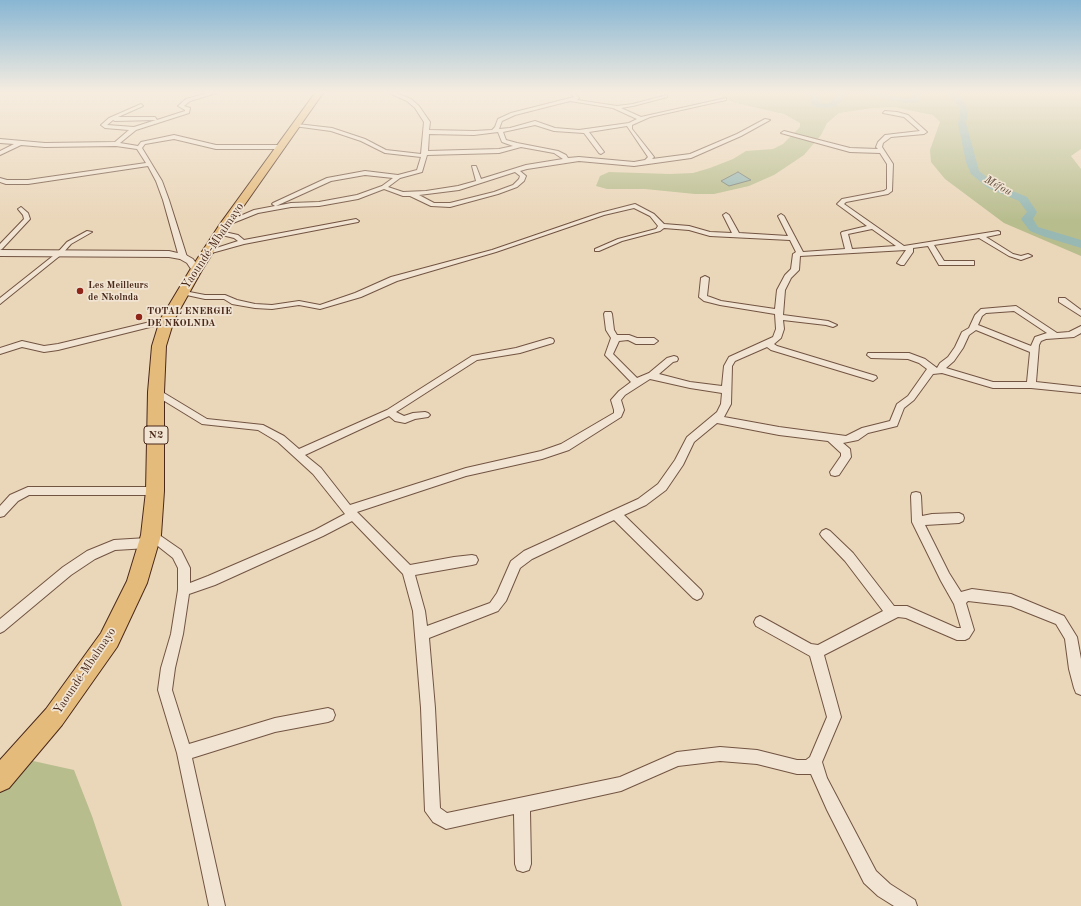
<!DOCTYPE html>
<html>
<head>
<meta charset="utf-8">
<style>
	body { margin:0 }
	canvas { display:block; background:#ead6b9 }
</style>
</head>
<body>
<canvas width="1081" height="906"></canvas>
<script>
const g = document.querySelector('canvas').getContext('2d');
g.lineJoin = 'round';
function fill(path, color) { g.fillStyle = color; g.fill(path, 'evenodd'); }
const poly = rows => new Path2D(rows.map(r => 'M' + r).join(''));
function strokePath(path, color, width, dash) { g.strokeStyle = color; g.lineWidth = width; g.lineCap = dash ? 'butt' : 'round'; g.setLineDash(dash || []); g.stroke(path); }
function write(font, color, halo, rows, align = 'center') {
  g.font = font + ' "Old Standard TT",serif'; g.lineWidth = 3.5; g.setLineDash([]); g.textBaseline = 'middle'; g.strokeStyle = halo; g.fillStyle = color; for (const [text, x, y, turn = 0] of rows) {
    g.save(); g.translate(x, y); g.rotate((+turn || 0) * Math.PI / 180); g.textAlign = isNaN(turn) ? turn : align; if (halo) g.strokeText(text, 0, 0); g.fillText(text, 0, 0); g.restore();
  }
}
const green = poly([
	[712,93,1081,93,1081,149,1071,156,1081,169,1081,256,1004,223,945,179,931,162,930,150,940,122,933,115,894,107,872,108,839,113,827,123,821,135,804,155,774,175,749,186,714,194,695,194,645,189,607,189,596,186,600,176,609,172,670,174,693,173,710,168,733,159,746,151,773,149,783,144,800,127,800,123,784,114,736,103],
	[6,755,74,770,92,816,122,906,0,906,0,758]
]);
const water = poly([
	[738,172,751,180,729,186,721,181,738,172]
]);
const river = poly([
	[806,93,815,93,820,98,819,103,826,104,830,103,838,93,852,93,844,97,836,107,826,108,814,107,811,103,812,99,806,93],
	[861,93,879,93,906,99,912,98,913,93,921,93,919,102,906,103,861,93],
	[945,93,955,93,960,96,966,105,968,113,966,123,979,171,996,184,1027,197,1037,212,1033,219,1038,227,1081,240,1081,248,1045,237,1030,231,1021,219,1027,212,1019,201,988,188,971,174,966,162,958,123,960,113,958,105,954,100,945,93]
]);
const minor = poly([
	[208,93,217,93,190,101,184,106,190,108,189,113,136,130,120,143,138,146,141,142,174,135,216,145,282,145,285,147,282,149,216,149,174,139,145,144,142,148,162,181,169,200,187,257,186,259,180,259,179,257,163,200,156,181,148,166,28,184,6,184,0,182,0,178,7,180,28,180,146,163,137,149,116,146,45,147,21,145,0,155,0,151,14,144,0,143,0,139,45,143,115,142,129,130,105,128,101,125,109,118,141,104,143,106,118,117,155,117,157,120,185,111,185,110,178,106,186,99,208,93],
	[113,120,115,121,156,120,134,127,107,125,113,120],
	[389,93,396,93,411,99,419,106,430,122,429,130,474,131,492,130,495,127,498,119,511,113,574,97,570,93,575,93,579,98,577,100,617,106,633,104,667,95,667,97,633,106,621,108,641,117,726,98,726,100,650,117,632,125,632,129,654,157,652,159,690,154,737,134,765,119,770,120,741,136,691,158,634,166,579,161,527,169,520,171,526,176,524,181,517,187,498,194,450,207,431,206,410,196,403,196,384,189,358,199,319,206,291,207,258,213,228,225,224,225,224,223,254,210,275,206,272,204,273,203,327,178,365,171,398,175,417,170,421,157,385,153,361,141,331,131,294,126,297,124,332,128,365,139,386,150,421,154,424,122,415,108,407,101,389,93],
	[570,101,613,108,637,119,629,123,579,130,555,128,535,121,510,128,499,129,502,121,515,115,570,101],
	[535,125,554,131,584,133,599,153,601,154,604,152,589,132,627,126,648,157,645,160,634,162,579,157,568,158,566,155,558,151,517,143,506,140,503,132,535,125],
	[498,132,502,142,513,146,499,149,428,151,429,134,474,135,498,132],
	[521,147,554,153,563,159,526,165,481,179,476,166,472,166,476,181,458,186,426,191,403,192,388,187,400,178,422,172,427,155,499,153,521,147],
	[515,172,520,176,519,179,513,185,494,192,450,203,434,203,419,195,459,190,515,172],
	[365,175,393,178,382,186,357,195,319,202,291,203,276,206,331,181,365,175],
	[885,111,897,112,908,115,927,132,924,134,891,137,883,143,882,147,893,164,892,191,888,194,846,202,844,204,904,246,998,231,1000,232,1000,234,986,237,1013,254,1021,256,1028,254,1032,256,1021,260,1009,256,979,238,934,245,944,261,974,261,974,265,939,265,928,246,913,248,913,252,904,265,901,265,897,263,906,250,800,256,799,270,791,278,785,290,783,315,828,321,837,325,833,327,826,325,783,320,784,329,781,338,774,344,777,346,876,376,877,378,873,381,870,380,771,350,767,347,735,361,732,366,731,404,724,417,779,427,846,436,862,428,890,421,897,404,908,396,927,369,919,363,908,359,871,358,867,355,868,353,909,353,925,359,937,368,940,363,948,357,955,347,962,332,969,328,975,315,981,309,1016,306,1057,333,1069,332,1081,326,1081,333,1074,337,1046,339,1041,341,1039,345,1036,382,1081,387,1081,393,1031,388,993,388,942,373,933,374,914,400,904,408,897,426,868,433,858,440,843,443,850,449,851,457,839,475,835,476,831,475,830,472,841,456,841,453,828,441,779,435,717,423,694,442,683,465,666,490,646,505,624,515,701,590,703,594,701,598,697,600,693,598,614,520,532,559,520,568,506,601,498,611,429,638,435,708,440,808,447,813,620,777,677,752,720,747,757,750,797,760,806,760,810,757,827,717,810,656,756,626,754,622,756,618,760,616,764,618,811,644,818,645,883,611,845,561,822,537,820,534,822,531,826,529,830,531,853,553,894,606,907,606,957,628,961,628,954,604,941,581,912,522,911,496,912,493,916,492,920,493,921,496,922,516,932,514,959,513,963,515,964,518,963,521,959,523,925,525,949,573,961,592,972,589,1011,594,1064,616,1077,637,1081,659,1081,695,1076,693,1074,688,1069,669,1065,639,1056,624,1011,606,968,601,966,603,974,630,969,638,965,640,957,640,906,618,898,617,824,655,841,717,822,762,827,778,876,871,890,884,915,900,917,906,894,906,878,896,864,883,827,810,811,774,797,774,757,764,720,761,678,766,621,791,530,811,531,864,529,870,523,872,517,870,515,864,514,814,446,829,433,822,425,811,421,708,413,611,403,574,352,521,323,536,215,585,189,594,183,634,175,668,172,690,189,744,275,718,328,708,333,710,335,715,333,720,328,722,275,732,192,758,225,906,209,906,177,753,158,690,161,668,171,634,178,590,178,568,173,558,154,543,152,546,148,548,115,550,95,559,71,575,4,631,0,633,0,619,63,567,87,551,114,540,147,538,145,535,147,532,151,530,155,532,181,550,190,568,190,583,208,576,315,530,345,514,313,474,278,442,258,430,202,424,153,394,151,392,153,390,159,390,207,419,263,425,284,436,299,449,387,410,472,356,516,348,550,338,553,339,554,341,553,343,520,353,477,360,396,412,404,416,413,413,425,412,428,413,430,415,428,417,415,419,405,423,395,421,389,416,305,455,321,468,350,505,466,468,541,451,561,444,614,413,614,410,611,400,619,391,631,382,605,355,611,338,606,330,604,314,605,312,611,312,612,314,614,330,617,335,629,335,637,338,654,338,658,341,654,344,636,344,628,340,619,341,613,354,637,378,649,373,667,358,674,356,677,357,678,359,677,361,673,362,659,374,690,382,722,386,724,366,729,357,773,337,776,329,775,314,720,305,704,301,699,297,701,278,705,276,709,278,707,296,710,297,721,301,775,309,777,290,785,275,791,269,793,254,796,252,790,240,710,236,689,230,664,228,660,231,622,241,599,251,595,251,595,249,618,239,656,229,658,226,650,216,634,208,604,215,496,252,397,281,361,297,320,309,299,305,272,309,255,308,232,304,224,299,205,299,182,294,178,292,179,290,205,295,225,295,237,300,255,304,272,305,299,301,320,305,355,293,391,277,492,250,600,213,635,204,654,214,664,224,689,226,710,232,732,233,723,215,726,213,729,215,739,233,788,236,778,216,781,214,784,216,803,252,845,249,841,233,842,232,867,226,837,204,842,199,884,191,887,189,887,164,880,153,850,152,781,133,784,131,850,148,878,149,876,147,878,142,885,135,920,131,904,117,883,113,885,111],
	[872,229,896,246,852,249,848,234,872,229],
	[1014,311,1047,333,1035,337,1031,346,978,325,982,316,986,313,1014,311],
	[976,330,1030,352,1027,382,993,382,946,368,954,361,963,348,969,335,976,330],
	[650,379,690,388,722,393,721,404,717,412,687,437,675,460,658,484,638,499,524,551,511,561,497,593,490,603,427,626,425,611,415,575,472,565,476,564,478,560,476,556,472,555,454,557,410,565,357,512,466,476,542,459,569,450,621,417,624,410,621,400,625,395,650,379],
	[21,207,28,213,30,219,2,249,0,250,0,244,24,219,23,215,18,209,21,207],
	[356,219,359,221,358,222,244,244,208,254,204,252,238,241,234,238,218,234,217,233,220,231,238,235,244,240,356,219],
	[87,231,92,232,71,244,62,254,0,304,0,298,58,252,67,242,87,231],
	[1059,298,1065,298,1081,310,1081,316,1059,302,1059,298],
	[167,318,171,320,170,322,58,350,44,352,22,347,0,354,0,348,22,341,44,346,58,344,167,318],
	[28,487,155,487,159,488,160,491,159,494,155,495,29,495,18,501,4,516,0,517,0,506,10,495,28,487]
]);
const tertiary = poly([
	[0,250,169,251,186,255,193,259,201,270,196,273,193,272,187,263,180,259,169,257,0,256,0,250]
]);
const trunk = poly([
	[315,93,323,93,231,224,202,270,174,320,166,346,164,392,164,491,161,535,147,583,117,647,62,725,9,788,0,792,0,760,46,709,101,633,127,581,141,535,146,491,148,392,152,346,160,320,190,270,220,224,315,93]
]);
const markers = [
	[80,291,4,"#8f2418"],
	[139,317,4,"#8f2418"]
];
const farPoinames = [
	["Les Meilleurs",88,285],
	["de Nkolnda",88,297],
	["TOTAL ENERGIE",147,311],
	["DE NKOLNDA",147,323]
];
const farWaternames = [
	["Méfou",998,186,29]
];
const shields = [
	[156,435,24]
];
const shieldNames = [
	["N2",156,435]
];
const streetNames = [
	["Yaoundé-Mbalmayo",213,246,-56],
	["Yaoundé-Mbalmayo",85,671,-56]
];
fill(green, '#b8bd8e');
fill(water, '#98b8b4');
strokePath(water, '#797f76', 1);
fill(river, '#98b8b4');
strokePath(minor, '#725442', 2);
strokePath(tertiary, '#725442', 2);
strokePath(trunk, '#4a291a', 2);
fill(minor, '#f1e4d2');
fill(tertiary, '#f1e4d2');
fill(trunk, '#e5bb7c');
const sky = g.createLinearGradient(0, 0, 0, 220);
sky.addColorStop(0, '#88b6d3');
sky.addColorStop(0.42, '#f6ede0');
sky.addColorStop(1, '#f6ede000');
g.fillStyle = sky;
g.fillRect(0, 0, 1081, 220);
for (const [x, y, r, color] of markers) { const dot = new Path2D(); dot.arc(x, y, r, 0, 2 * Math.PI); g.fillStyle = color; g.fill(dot); strokePath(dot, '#f1e4d2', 1.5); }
write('bold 10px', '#4a291a', '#f1e4d2', farPoinames, 'left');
write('italic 11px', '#5a4639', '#f1e4d2', farWaternames);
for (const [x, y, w] of shields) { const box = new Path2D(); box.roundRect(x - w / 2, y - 9, w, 18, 3); g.fillStyle = '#f1e4d2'; g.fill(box); strokePath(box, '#4a291a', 1); }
write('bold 11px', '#4a291a', null, shieldNames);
write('12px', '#4a291a', '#f1e4d2', streetNames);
</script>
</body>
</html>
